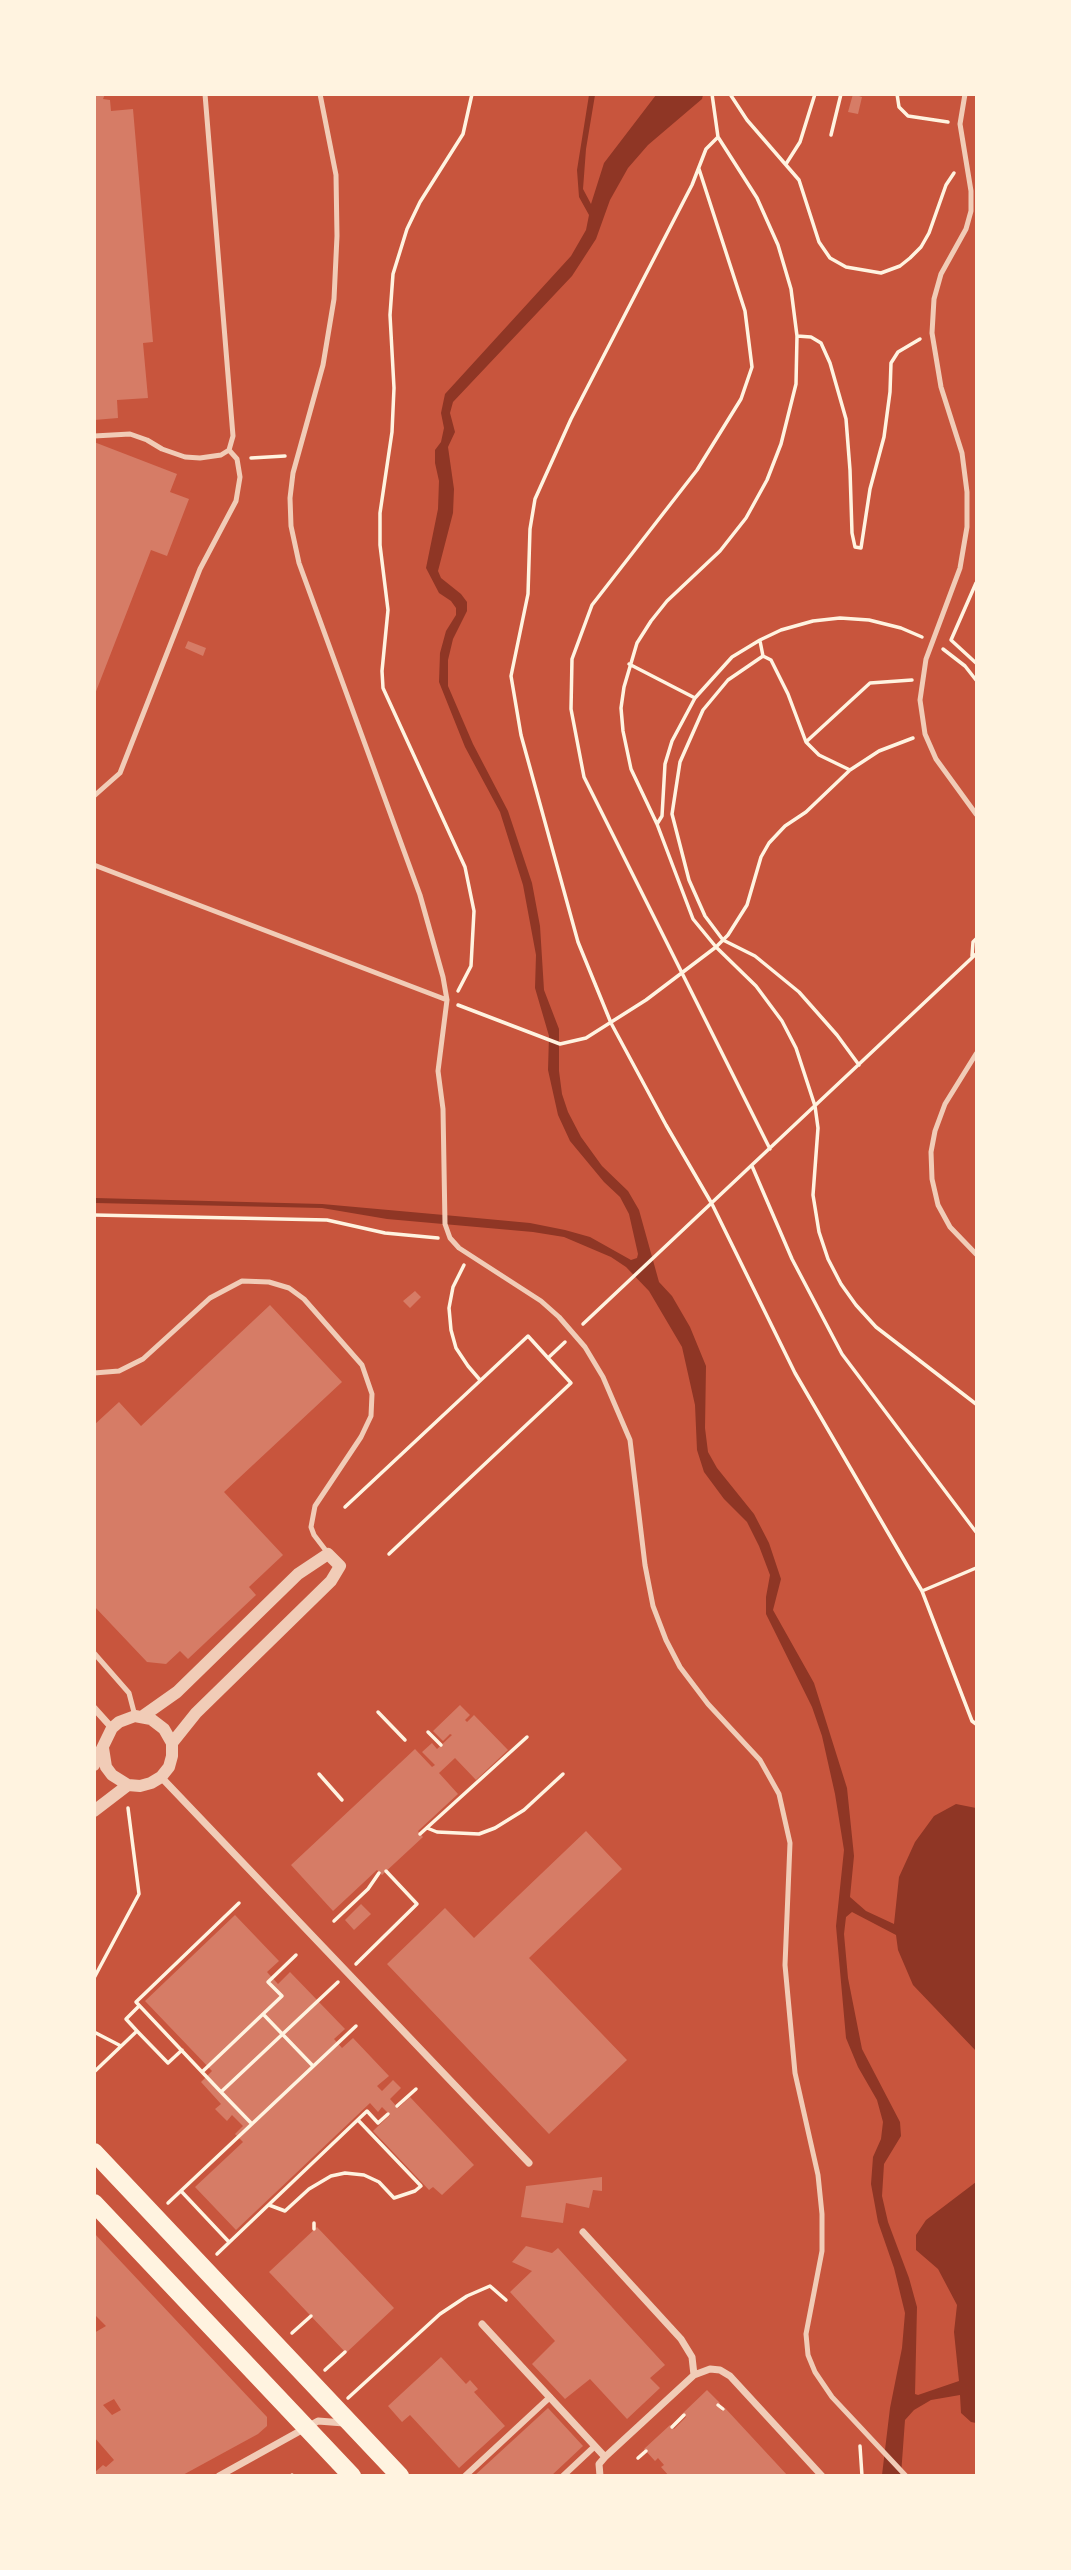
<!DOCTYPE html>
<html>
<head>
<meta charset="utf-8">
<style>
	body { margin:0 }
	#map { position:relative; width:1071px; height:2570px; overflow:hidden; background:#c8553d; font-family:"Noto Sans",sans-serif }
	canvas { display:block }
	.frame { position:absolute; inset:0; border:96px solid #fff3e0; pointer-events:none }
</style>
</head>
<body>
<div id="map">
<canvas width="1071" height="2570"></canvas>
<div class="frame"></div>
</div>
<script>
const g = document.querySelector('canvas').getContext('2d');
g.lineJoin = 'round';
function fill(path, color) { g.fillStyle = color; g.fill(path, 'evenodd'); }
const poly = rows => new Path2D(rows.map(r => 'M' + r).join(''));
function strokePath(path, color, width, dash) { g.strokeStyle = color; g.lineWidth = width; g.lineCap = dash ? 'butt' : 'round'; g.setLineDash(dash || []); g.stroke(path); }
const water = poly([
	[589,95,595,95,586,149,583,189,591,204,604,163,656,95,703,95,702,99,648,145,628,168,610,200,596,239,572,276,453,402,450,413,455,432,448,447,454,489,453,513,438,571,441,578,461,594,467,602,467,611,453,639,448,660,448,686,473,744,508,811,532,883,540,926,544,990,559,1029,559,1071,562,1094,568,1112,581,1137,602,1166,628,1191,639,1210,659,1282,672,1296,690,1327,706,1366,705,1428,708,1452,717,1468,754,1514,769,1543,781,1579,773,1610,814,1683,847,1788,854,1856,850,1897,866,1911,894,1924,899,1877,915,1842,934,1816,956,1804,976,1808,976,2051,913,1985,898,1950,896,1935,852,1912,846,1917,844,1934,848,1978,862,2049,900,2122,901,2136,884,2164,882,2196,888,2222,909,2278,917,2307,915,2394,918,2395,959,2381,954,2332,957,2305,938,2269,916,2250,916,2235,926,2220,976,2182,976,2423,971,2422,961,2413,960,2395,931,2400,914,2410,905,2420,901,2475,882,2475,890,2408,902,2348,905,2313,894,2268,878,2222,871,2184,873,2157,881,2139,883,2122,877,2100,858,2067,846,2038,836,1926,844,1850,835,1794,822,1736,812,1707,766,1614,766,1597,770,1575,759,1546,747,1522,724,1499,704,1472,697,1450,695,1405,682,1347,649,1291,626,1267,611,1257,564,1237,533,1232,387,1219,322,1208,95,1203,95,1198,322,1204,455,1216,530,1223,565,1230,590,1237,631,1260,637,1258,638,1254,629,1214,620,1197,604,1182,570,1141,558,1115,548,1070,549,1036,535,988,536,955,523,885,500,812,465,747,439,682,440,653,446,631,456,615,456,608,451,601,439,593,426,568,438,509,439,481,435,463,435,450,441,442,444,428,441,413,445,394,571,256,586,230,589,215,579,197,577,170]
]);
const building = poly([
	[94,94,105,94,103,99,110,100,111,111,133,109,153,342,143,343,148,398,117,400,118,418,94,420],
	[853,94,862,97,858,114,848,112],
	[94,442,177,474,170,492,189,499,167,556,151,550,95,694],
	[188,641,206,648,203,656,185,648],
	[415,1291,421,1297,410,1308,403,1301],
	[270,1305,342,1382,224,1492,283,1555,249,1587,256,1595,188,1659,180,1651,166,1664,147,1662,94,1606,94,1425,119,1402,141,1426],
	[460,1705,470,1715,465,1720,467,1722,474,1715,508,1750,476,1780,455,1758,439,1773,458,1794,418,1831,423,1837,382,1875,377,1870,333,1911,291,1865,415,1749,432,1767,435,1765,422,1752,432,1743,437,1749,452,1735,450,1734,443,1741,433,1731],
	[586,1831,622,1869,529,1958,627,2060,549,2134,387,1964,445,1908,474,1938],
	[361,1904,371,1914,354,1930,345,1920],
	[235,1915,279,1961,267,1972,278,1984,290,1972,345,2029,334,2039,342,2048,353,2038,389,2076,377,2086,382,2091,393,2080,401,2088,390,2099,398,2108,410,2097,474,2165,442,2195,433,2187,429,2190,373,2131,390,2115,382,2107,378,2112,370,2103,236,2230,195,2187,243,2142,235,2134,243,2126,232,2115,227,2121,215,2109,221,2104,201,2082,212,2071,145,2001],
	[602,2177,602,2191,593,2190,589,2208,566,2203,563,2223,521,2217,526,2186],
	[317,2227,394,2308,346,2353,269,2272],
	[94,2233,267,2417,267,2426,258,2434,181,2476,94,2476,94,2473,103,2465,106,2467,114,2460,94,2437,94,2333,106,2326,94,2314],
	[114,2399,121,2410,112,2415,103,2405],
	[526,2246,552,2253,558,2248,665,2365,650,2378,660,2388,627,2419,590,2379,565,2399,532,2364,555,2341,510,2292,532,2271,512,2262],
	[441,2357,466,2384,470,2380,478,2389,474,2392,505,2426,459,2468,410,2415,402,2422,388,2406],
	[707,2390,720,2403,717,2406,722,2411,725,2408,788,2476,669,2476,661,2467,664,2465,658,2458,655,2461,644,2449,670,2425,674,2429,686,2417,683,2413],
	[548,2408,583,2446,551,2476,474,2476]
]);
const path = poly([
	[712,94,718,137,757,198,778,245,791,289,797,336,796,384,781,444,767,480,746,518,720,551,667,601,651,621,637,643,624,687,621,708,623,731,631,769,657,824,693,919,716,947,756,986,782,1021,796,1048,815,1106,818,1128,813,1195,819,1232,828,1259,841,1284,856,1305,876,1327,976,1404],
	[730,94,747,120,799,180,819,242,830,258,846,267,881,273,900,266,910,258,921,247,929,233,946,185,954,173],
	[897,94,899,107,908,116,948,122],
	[831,135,841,94],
	[718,137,706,149,692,185,571,419,535,499,530,529,528,594,511,676,521,735,578,942,611,1023,666,1125,712,1204,795,1373,922,1591,972,1721,976,1724],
	[786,164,800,142,815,94],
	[699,169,745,311,752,367,741,399,697,470,592,605,572,659,571,709,584,777,770,1149],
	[797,336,811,337,821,343,830,363,846,419,850,470,852,533,855,547,861,548,870,489,884,437,890,392,891,363,898,352,920,339],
	[251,458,285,456],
	[976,583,951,640,976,663],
	[760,641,763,656],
	[943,649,965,666,976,680],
	[629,664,695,698],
	[807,741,870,683,912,680],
	[850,770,819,755,806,742,788,694,771,660,763,656,728,680,703,710,680,762,672,814,689,880,705,916,723,940,755,956,799,992,837,1035,859,1065],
	[657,824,662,816,665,764,672,741,695,698,732,657,760,640,781,630,813,621,840,618,869,620,901,628,922,637],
	[972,956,973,942,976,939],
	[458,991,471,966,474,911,465,867,383,688,382,671,388,610,380,545,380,513,392,432,394,388,390,315,393,274,407,229,420,202,463,134,472,94],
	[458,1005,560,1044,586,1038,646,1000,716,947,728,935,747,905,761,857,769,843,785,826,806,812,850,770,879,751,913,738],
	[752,1166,792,1259,842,1354,976,1532],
	[94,1215,327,1220,385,1233,438,1238],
	[464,1265,453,1287,449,1308,451,1330,456,1348,468,1366,480,1380],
	[583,1324,976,954],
	[548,1358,565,1342],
	[345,1507,528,1336,548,1358,571,1383,389,1554],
	[922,1591,976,1568],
	[378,1712,405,1740],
	[428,1732,441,1745],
	[319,1774,342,1800],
	[427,1828,437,1832,479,1834,495,1828,524,1810,563,1774],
	[420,1834,527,1737],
	[239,1903,136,2002,202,2072,282,1996,268,1982,296,1955],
	[334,1921,368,1889,379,1873],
	[356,1964,417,1904,386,1871],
	[94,1978,139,1894,128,1808],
	[263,2014,313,2066],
	[137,2031,126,2019,139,2006],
	[94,2032,121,2046],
	[94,2072,137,2031,168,2063,182,2050],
	[202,2072,221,2092,338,1982],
	[221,2092,252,2124],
	[397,2106,416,2089],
	[181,2191,229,2242],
	[168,2203,356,2026],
	[269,2205,285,2211,309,2189,331,2176,345,2173,364,2175,379,2182,394,2198,415,2191,421,2186,358,2120],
	[314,2223,314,2229],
	[217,2254,367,2111,378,2123,388,2114],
	[292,2333,311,2316],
	[325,2370,345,2352],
	[348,2398,440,2314,467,2296,490,2286,506,2300],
	[718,2405,723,2409],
	[672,2427,684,2415],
	[860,2446,862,2476],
	[638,2458,646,2451],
	[292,2475,293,2476]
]);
const service = poly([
	[320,94,336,175,337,236,334,299,323,365,293,473,290,498,291,526,299,563,420,895,443,977,447,1000,438,1071,443,1109,445,1224,450,1238,459,1248,541,1301,559,1317,585,1347,603,1377,630,1440,645,1565,653,1606,666,1640,680,1667,708,1704,760,1760,779,1794,790,1843,785,1965,795,2073,818,2175,822,2214,822,2251,806,2334,808,2355,815,2372,832,2397,906,2476],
	[965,94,960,124,971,191,971,211,966,229,941,274,934,299,932,333,941,387,962,453,967,492,967,527,960,568,926,659,920,700,925,734,936,759,976,814],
	[94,436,130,434,147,440,162,449,185,457,200,458,221,455,229,450,233,436,205,94],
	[94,796,120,773,200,569,236,501,240,477,237,459,229,450],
	[94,865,447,1000],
	[976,1054,945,1104,935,1131,931,1152,932,1179,938,1205,950,1227,976,1254],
	[94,1373,119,1371,143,1359,210,1298,242,1281,269,1282,289,1288,304,1299,362,1365,372,1394,371,1416,361,1437,315,1506,311,1527,314,1535,327,1552],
	[94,1653,129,1693,135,1716]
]);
const pedestrian = poly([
	[465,2476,550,2397],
	[563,2476,595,2446]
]);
const minor = poly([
	[94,1708,112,1728],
	[161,1777,529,2163],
	[583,2232,681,2339,692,2357,694,2375],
	[482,2324,605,2457],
	[219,2476,318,2421,344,2423],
	[600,2476,599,2464,605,2457,694,2375,710,2369,720,2370,730,2376,822,2476]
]);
const tertiary = poly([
	[143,1716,177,1692,298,1574,328,1554,340,1566,331,1581,196,1713,172,1743],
	[94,1765,112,1728,119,1722,135,1716,151,1719,164,1729,172,1743,172,1756,169,1767,161,1777,151,1783,140,1786,128,1785,112,1775,106,1767,103,1748],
	[94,1811,128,1785]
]);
const primary = poly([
	[94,2152,400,2476],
	[94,2203,352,2476]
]);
fill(water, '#8f3625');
fill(building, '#d67c66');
strokePath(path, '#fff3e0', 3.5);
strokePath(service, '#f1ccb7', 5);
strokePath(pedestrian, '#f1ccb7', 6);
strokePath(minor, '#f1ccb7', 7);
strokePath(tertiary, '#f1ccb7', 12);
strokePath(primary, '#fff3e0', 18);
</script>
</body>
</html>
